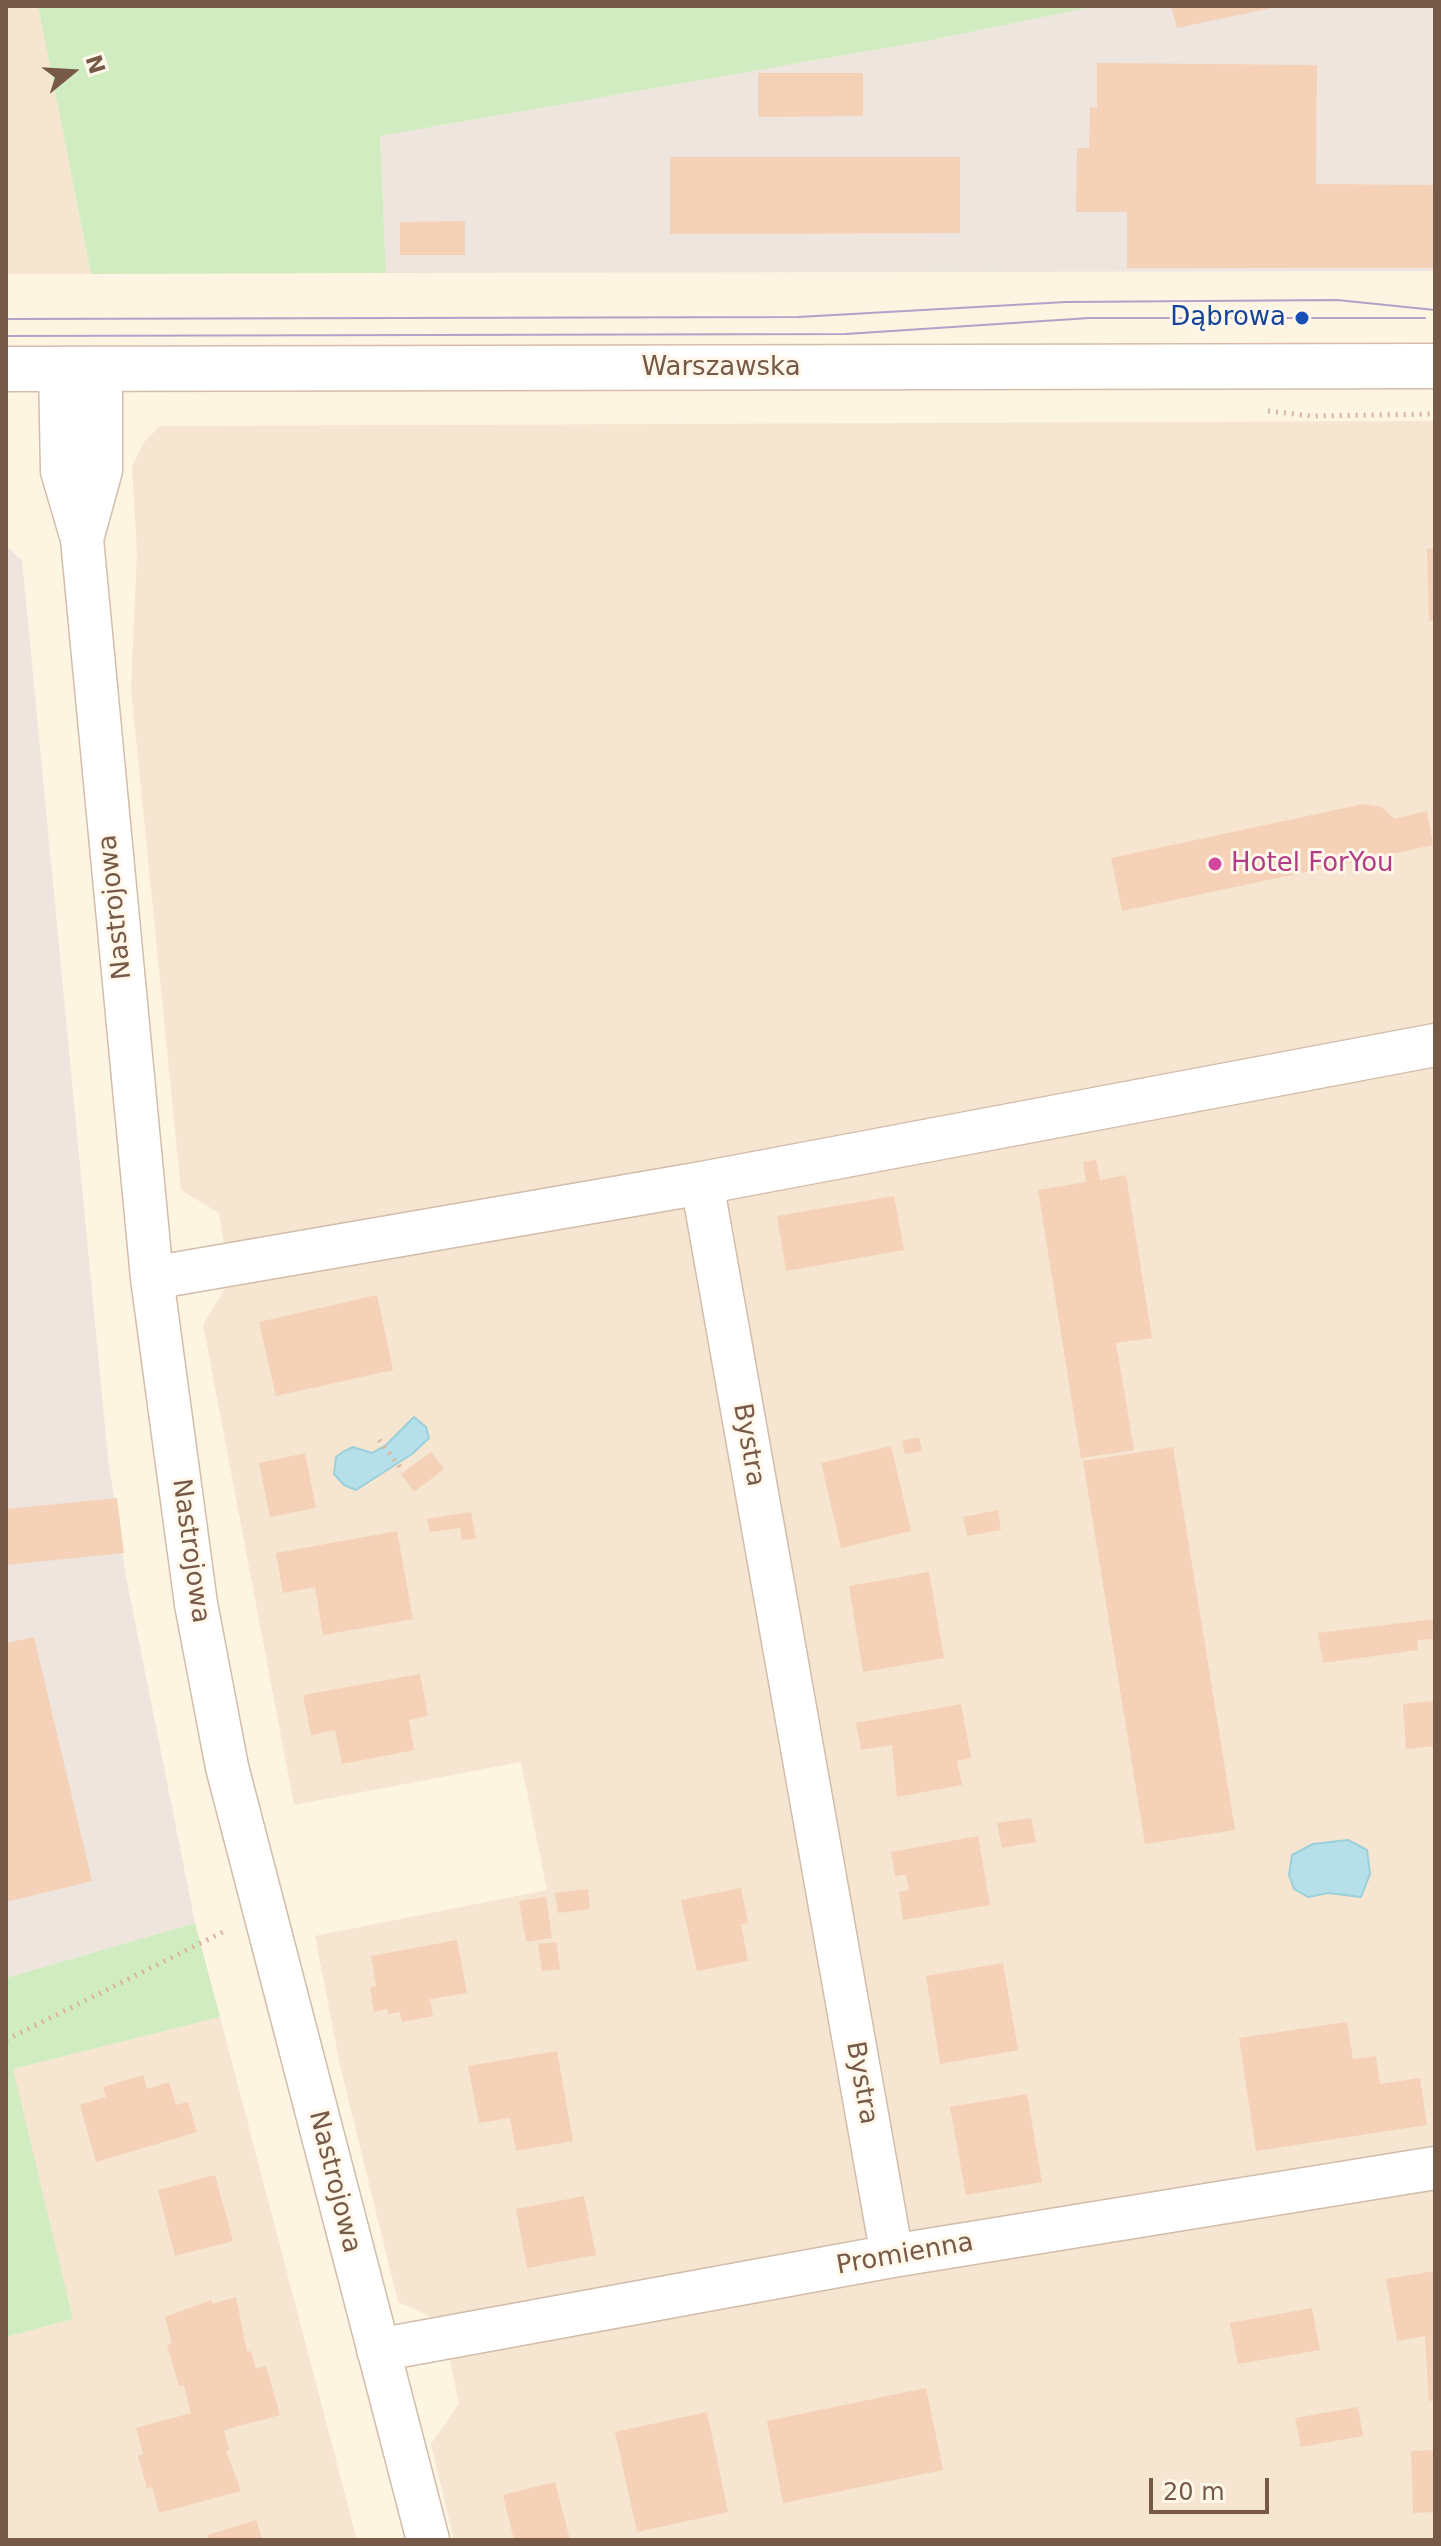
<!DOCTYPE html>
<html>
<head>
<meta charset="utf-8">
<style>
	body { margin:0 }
	#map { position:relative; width:1441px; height:2546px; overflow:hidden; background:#fef4e2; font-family:"DejaVu Sans",sans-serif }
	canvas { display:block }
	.frame { position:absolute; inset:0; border:8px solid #775947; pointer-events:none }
	.north { position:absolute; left:32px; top:32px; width:80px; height:80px; -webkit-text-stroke:6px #fff7ea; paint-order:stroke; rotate:72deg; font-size:22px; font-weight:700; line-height:32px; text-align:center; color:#775947 }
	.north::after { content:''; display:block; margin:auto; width:28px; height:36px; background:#775947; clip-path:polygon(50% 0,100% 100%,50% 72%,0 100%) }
	.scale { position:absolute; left:1149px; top:2478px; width:120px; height:36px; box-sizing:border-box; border:4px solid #775947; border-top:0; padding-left:10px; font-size:24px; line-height:28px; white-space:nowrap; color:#775947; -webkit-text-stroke:6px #fff7ea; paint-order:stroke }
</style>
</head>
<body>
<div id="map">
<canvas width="1441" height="2546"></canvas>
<div class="frame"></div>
<div class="north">N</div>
<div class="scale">20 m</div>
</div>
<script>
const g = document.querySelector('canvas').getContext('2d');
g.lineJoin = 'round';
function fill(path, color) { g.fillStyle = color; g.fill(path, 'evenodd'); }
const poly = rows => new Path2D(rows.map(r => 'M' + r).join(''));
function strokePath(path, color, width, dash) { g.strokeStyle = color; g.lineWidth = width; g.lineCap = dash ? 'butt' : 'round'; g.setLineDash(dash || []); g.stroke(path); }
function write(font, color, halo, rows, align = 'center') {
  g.font = font + ' "DejaVu Sans",sans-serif'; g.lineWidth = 6; g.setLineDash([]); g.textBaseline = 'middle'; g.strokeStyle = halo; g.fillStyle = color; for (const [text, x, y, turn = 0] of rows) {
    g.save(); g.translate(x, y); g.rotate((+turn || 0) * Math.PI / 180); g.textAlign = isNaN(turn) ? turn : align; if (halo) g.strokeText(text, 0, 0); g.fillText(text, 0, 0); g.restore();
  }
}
const residential = poly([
	[6,6,38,6,91,274,6,274],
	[1435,421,1435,2540,454,2540,431,2444,459,2404,442,2322,398,2302,340,2065,315,1936,547,1890,521,1762,294,1805,203,1324,230,1281,219,1213,181,1190,131,689,137,552,132,467,143,443,160,426],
	[220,2017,357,2540,6,2540,6,2337,73,2319,12,2069]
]);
const industrial = poly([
	[1097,6,1435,6,1435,271,386,273,380,136,937,39],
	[6,546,22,560,108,1459,126,1577,195,1923,6,1978]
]);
const green = poly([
	[38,6,1097,6,937,39,380,136,386,273,91,274],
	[195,1923,220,2017,13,2069,73,2319,6,2337,6,1978]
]);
const water = poly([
	[414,1417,426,1427,429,1438,412,1454,356,1490,344,1485,334,1474,336,1457,343,1452,353,1447,372,1453,385,1446,414,1417],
	[1348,1840,1367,1850,1370,1874,1361,1897,1328,1893,1308,1897,1294,1889,1289,1875,1292,1855,1313,1844,1348,1840]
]);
const building = poly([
	[1171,6,1276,6,1276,7,1177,28],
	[1097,63,1317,65,1316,184,1435,185,1435,268,1127,268,1127,212,1076,212,1077,148,1089,148,1090,107,1097,108],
	[758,73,863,73,863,116,758,117],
	[670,157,960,157,960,233,670,234],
	[465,221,465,255,400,255,400,222],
	[1435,548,1435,621,1429,621,1427,549],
	[1363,804,1381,807,1395,819,1427,811,1433,845,1122,911,1111,858],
	[1096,1160,1100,1180,1126,1175,1152,1338,1116,1343,1134,1450,1081,1458,1038,1190,1086,1182,1083,1162],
	[894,1196,904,1250,786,1271,777,1216],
	[377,1295,393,1370,276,1396,259,1322],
	[919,1437,922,1451,905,1454,902,1441],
	[891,1446,911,1531,841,1548,821,1463],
	[1173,1447,1235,1830,1145,1844,1083,1461],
	[431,1452,444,1469,414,1492,401,1474],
	[305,1453,316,1508,270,1517,259,1463],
	[117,1498,124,1553,6,1565,6,1509],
	[998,1510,1001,1530,967,1536,963,1517],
	[471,1512,476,1539,462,1540,460,1528,430,1532,427,1519],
	[397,1531,413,1619,323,1635,315,1587,283,1593,276,1553],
	[929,1572,944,1658,863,1672,849,1586],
	[1435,1619,1435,1639,1417,1640,1418,1650,1323,1663,1318,1633],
	[34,1637,92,1881,6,1902,6,1643],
	[420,1674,428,1716,409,1720,414,1750,342,1764,335,1730,311,1735,303,1695],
	[1435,1701,1435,1746,1406,1749,1403,1704],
	[961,1704,971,1758,957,1761,962,1785,897,1797,892,1745,861,1750,856,1723],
	[1031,1818,1036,1842,1002,1848,997,1823],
	[978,1836,990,1905,903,1920,899,1892,909,1890,906,1874,895,1876,891,1852],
	[741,1888,748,1923,741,1924,748,1961,697,1971,681,1900],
	[588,1889,590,1909,558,1913,555,1893],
	[546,1897,552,1938,526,1942,519,1901],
	[457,1940,467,1993,430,1999,433,2016,402,2022,400,2012,388,2014,387,2009,374,2012,370,1987,376,1986,371,1956],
	[556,1942,560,1969,542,1971,538,1944],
	[1003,1963,1018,2050,940,2064,926,1976],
	[1347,2022,1353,2059,1376,2056,1380,2084,1420,2078,1427,2125,1256,2151,1239,2038],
	[557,2051,573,2141,516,2151,510,2118,479,2123,468,2066],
	[143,2075,147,2089,169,2082,176,2105,188,2102,197,2132,96,2162,80,2105,106,2097,103,2087],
	[1027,2094,1042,2182,966,2195,950,2107],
	[215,2175,233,2241,175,2256,158,2190],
	[584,2196,596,2255,527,2268,516,2209],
	[1435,2271,1435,2400,1429,2401,1425,2336,1397,2341,1386,2279],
	[236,2297,247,2352,251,2351,256,2369,266,2366,280,2415,224,2430,229,2450,226,2451,241,2491,159,2513,152,2487,147,2488,138,2456,143,2454,136,2428,191,2413,184,2385,179,2386,167,2345,172,2343,165,2317,211,2300,212,2304],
	[1312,2308,1320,2350,1238,2364,1230,2323],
	[926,2388,943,2470,783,2503,767,2421],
	[1358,2407,1363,2436,1301,2447,1295,2418],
	[707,2412,728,2512,637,2532,615,2432],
	[1435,2450,1435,2512,1413,2513,1411,2451],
	[555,2482,570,2540,514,2540,503,2495],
	[256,2520,262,2539,209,2540,208,2535]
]);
const path = poly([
	[1268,411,1311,416,1435,414],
	[379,1440,400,1467],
	[6,2040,227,1930]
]);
const street = poly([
	[60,369,62,471,82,539,152,1278,196,1604,227,1767,428,2540],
	[82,539,101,470,101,369],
	[702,1183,1435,1045],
	[152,1278,702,1183,892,2256],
	[378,2350,892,2256,1435,2168]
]);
const secondary = poly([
	[6,369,1435,366]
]);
const tram = poly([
	[6,319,798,317,1066,302,1337,300,1435,310],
	[6,336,846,334,1089,318,1425,318]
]);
const markers = [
	[1302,318,8,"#1a4fb4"],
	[1215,864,8,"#d1479c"]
];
const transitNames = [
	["Dąbrowa",1286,318]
];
const streetNames = [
	["Warszawska",721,368],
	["Nastrojowa",116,907,-96],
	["Bystra",748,1445,80],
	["Nastrojowa",190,1551,82],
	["Bystra",861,2083,80],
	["Nastrojowa",334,2182,76],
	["Promienna",905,2255,-10]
];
const hotelNames = [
	["Hotel ForYou",1231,864]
];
fill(residential, '#f6e5d0');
fill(industrial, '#ede5de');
fill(green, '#d1ecc0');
fill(water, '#b6e0e9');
strokePath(water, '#9bd0db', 2);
fill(building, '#f5d1b8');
strokePath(street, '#d2bdab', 45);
strokePath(secondary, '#d5bda8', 47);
strokePath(path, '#dab59b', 5, [2, 6]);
strokePath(street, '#fff', 42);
strokePath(secondary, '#fff', 44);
strokePath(tram, '#b6a0c8', 2);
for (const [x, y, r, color] of markers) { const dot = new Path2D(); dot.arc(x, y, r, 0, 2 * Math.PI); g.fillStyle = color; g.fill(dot); strokePath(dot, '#fff7ea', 3); }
write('26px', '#164399', '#fff7ea', transitNames, 'right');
write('26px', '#775947', '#fff7ea', streetNames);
write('26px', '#b23c85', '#fff7ea', hotelNames, 'left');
</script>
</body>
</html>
